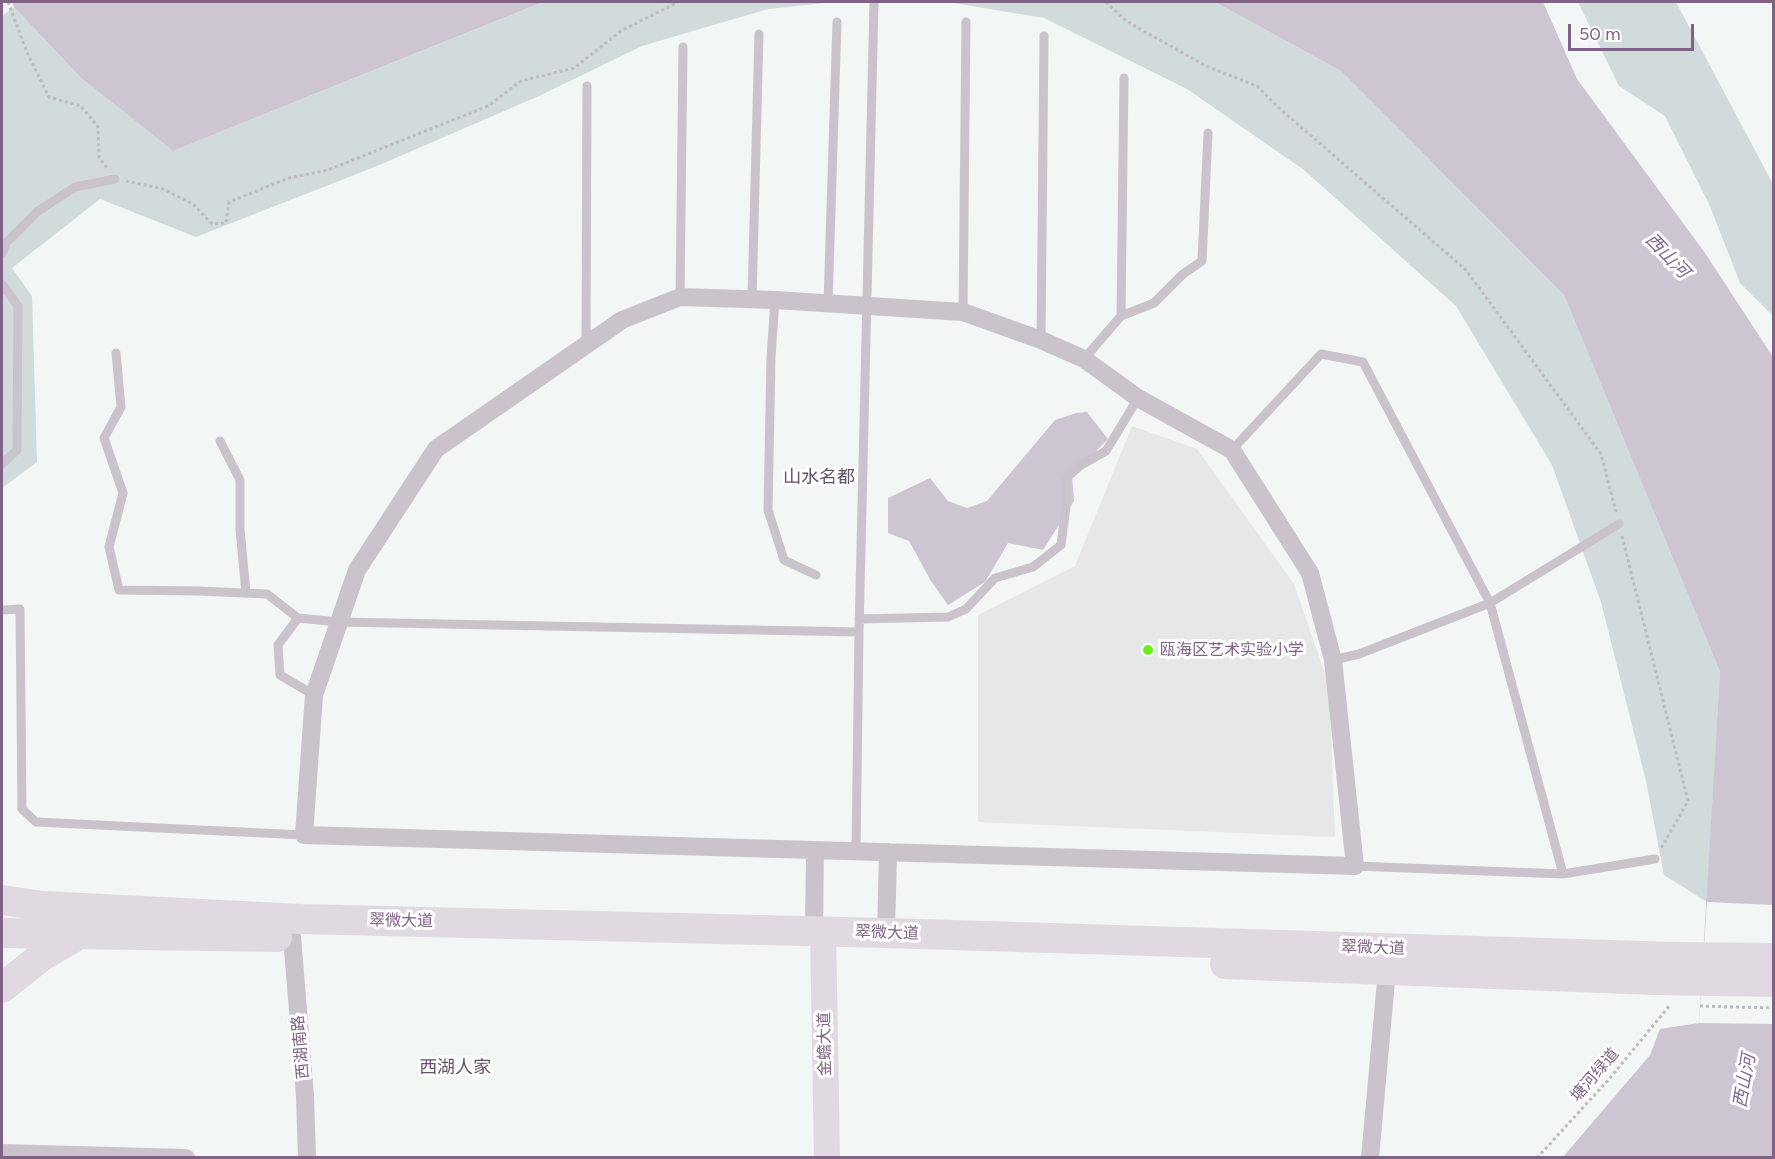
<!DOCTYPE html>
<html>
<head>
<meta charset="utf-8">
<style>
	body { margin:0 }
	#map { position:relative; width:1775px; height:1159px; overflow:hidden; background:#f2f6f4; font-family:Figtree,sans-serif }
	canvas { display:block }
	.frame { position:absolute; inset:0; border:3px solid #816286; pointer-events:none }
	.scale { position:absolute; left:1568px; top:24px; width:126px; height:27px; box-sizing:border-box; border:3px solid #816286; border-top:0; padding-left:8px; font-size:18px; line-height:21px; white-space:nowrap; color:#816286; -webkit-text-stroke:4px #fff; paint-order:stroke }
</style>
</head>
<body>
<div id="map">
<canvas width="1775" height="1159"></canvas>
<div class="frame"></div>
<div class="scale">50 m</div>
</div>
<script>
const g = document.querySelector('canvas').getContext('2d');
g.lineJoin = 'round';
function fill(path, color) { g.fillStyle = color; g.fill(path, 'evenodd'); }
const poly = rows => new Path2D(rows.map(r => 'M' + r).join(''));
function strokePath(path, color, width, dash) { g.strokeStyle = color; g.lineWidth = width; g.lineCap = dash ? 'butt' : 'round'; g.setLineDash(dash || []); g.stroke(path); }
function write(font, color, halo, rows, align = 'center') {
  g.font = font + ' Figtree,"Noto Sans SC",sans-serif'; g.lineWidth = 6; g.setLineDash([]); g.textBaseline = 'middle'; g.strokeStyle = halo; g.fillStyle = color; for (const [text, x, y, turn = 0] of rows) {
    g.save(); g.translate(x, y); g.rotate((+turn || 0) * Math.PI / 180); g.textAlign = isNaN(turn) ? turn : align; if (halo) g.strokeText(text, 0, 0); g.fillText(text, 0, 0); g.restore();
  }
}
const built = poly([
	[1132,426,1197,449,1294,584,1329,685,1335,837,978,822,978,615,1075,566]
]);
const green = poly([
	[543,2,835,2,768,9,642,46,539,96,377,166,196,237,100,199,12,268,32,296,37,462,2,488,2,16,14,7,81,78,173,151],
	[947,2,1215,2,1341,71,1564,295,1720,672,1707,902,1664,875,1646,781,1601,602,1552,465,1456,306,1304,170,1187,89,1044,18],
	[1578,2,1676,2,1773,184,1773,316,1740,283,1709,204,1665,116,1619,86]
]);
const water = poly([
	[12,2,543,2,173,151,81,78,14,7],
	[1215,2,1543,2,1577,79,1705,253,1773,357,1773,1157,1563,1157,1650,1055,1660,1029,1699,1023,1720,672,1564,295,1341,71],
	[1087,412,1108,439,1072,476,1074,501,1043,550,1008,543,985,582,948,605,931,581,909,541,888,533,888,498,930,478,948,501,967,508,987,501,1055,420,1076,413]
]);
const pier = poly([
	[1707,902,1773,905,1773,1024,1699,1023]
]);
const path = poly([
	[8,2,26,50,49,97,81,106,98,127,99,157,107,168],
	[1106,2,1126,21,1206,66,1257,86,1279,108,1466,270,1601,454,1616,512],
	[126,181,163,189,193,204,212,224,226,223,229,202,289,178,328,170,488,106,521,81,574,68,621,31,678,2],
	[1622,536,1688,801,1660,850],
	[1700,1006,1774,1008],
	[1537,1158,1610,1078,1670,1005]
]);
const lane = poly([
	[2,254,6,243,38,211,75,187,115,179],
	[2,284,18,306,17,450,2,464],
	[680,297,683,47],
	[752,299,759,34],
	[775,300,771,357,768,510,784,560,816,575],
	[828,303,837,22],
	[963,312,966,22],
	[1121,316,1154,303,1183,274,1202,261,1208,133],
	[1041,340,1044,36],
	[586,345,587,86],
	[116,353,121,407,104,438,123,493,109,547,119,590,199,591,267,594,298,618,339,622,859,632,856,851],
	[1084,359,1121,316,1124,78],
	[220,441,240,480,240,529,246,593],
	[1232,450,1321,354,1363,362,1490,603,1563,874],
	[2,610,20,609,22,809,36,822,304,835],
	[298,618,278,645,280,675,314,695],
	[859,619,948,617,966,609,995,578,1033,567,1061,545,1066,506,1066,478,1081,465,1106,451,1138,398],
	[859,632,874,2],
	[1333,660,1359,654,1490,603,1619,524],
	[1355,866,1563,874,1655,859]
]);
const street = poly([
	[680,297,775,300,963,312,1041,340,1084,359,1138,398,1232,450,1310,573,1333,660,1355,866,304,835,314,695,357,570,436,449,622,320,680,297],
	[814,931,815,850],
	[886,933,888,852],
	[292,937,305,1096,307,1158],
	[2,1153,186,1158],
	[1370,1158,1387,970]
]);
const secondary = poly([
	[823,931,827,1158]
]);
const primary = poly([
	[2,900,43,906,301,919,886,933,1676,957,1774,958],
	[2,933,277,937],
	[1225,964,1656,980,1774,982],
	[2,988,42,956,80,934]
]);
const markers = [
	[1148,650,6,"#66f217"]
];
const poiNames = [
	["瓯海区艺术实验小学",1160,650]
];
const streetNames = [
	["翠微大道",401,921,1],
	["翠微大道",887,933,2],
	["翠微大道",1373,948,2],
	["金蟾大道",825,1044,-91],
	["西湖南路",301,1047,-95],
	["塘河绿道",1595,1075,-49]
];
const waterNames = [
	["西山河",1667,256,46],
	["西山河",1745,1081,-80]
];
const neighbourhoodNames = [
	["山水名都",819,478],
	["西湖人家",455,1068]
];
fill(built, '#e6e7e7');
fill(green, '#d1dbdb');
fill(water, '#cec5d2');
fill(pier, '#f2f6f4');
strokePath(path, '#bfbac0', 3, [3, 3]);
strokePath(lane, '#cac3cb', 9);
strokePath(street, '#cac3cb', 18);
strokePath(secondary, '#e0d9e2', 26);
strokePath(primary, '#e0d9e2', 30);
for (const [x, y, r, color] of markers) { const dot = new Path2D(); dot.arc(x, y, r, 0, 2 * Math.PI); g.fillStyle = color; g.fill(dot); strokePath(dot, '#fff', 2); }
write('16px', '#816286', '#fff', poiNames, 'left');
write('16px', '#816286', '#fff', streetNames);
write('italic 18px', '#836791', '#fff', waterNames);
write('18px', '#66516a', '#fff', neighbourhoodNames);
</script>
</body>
</html>
